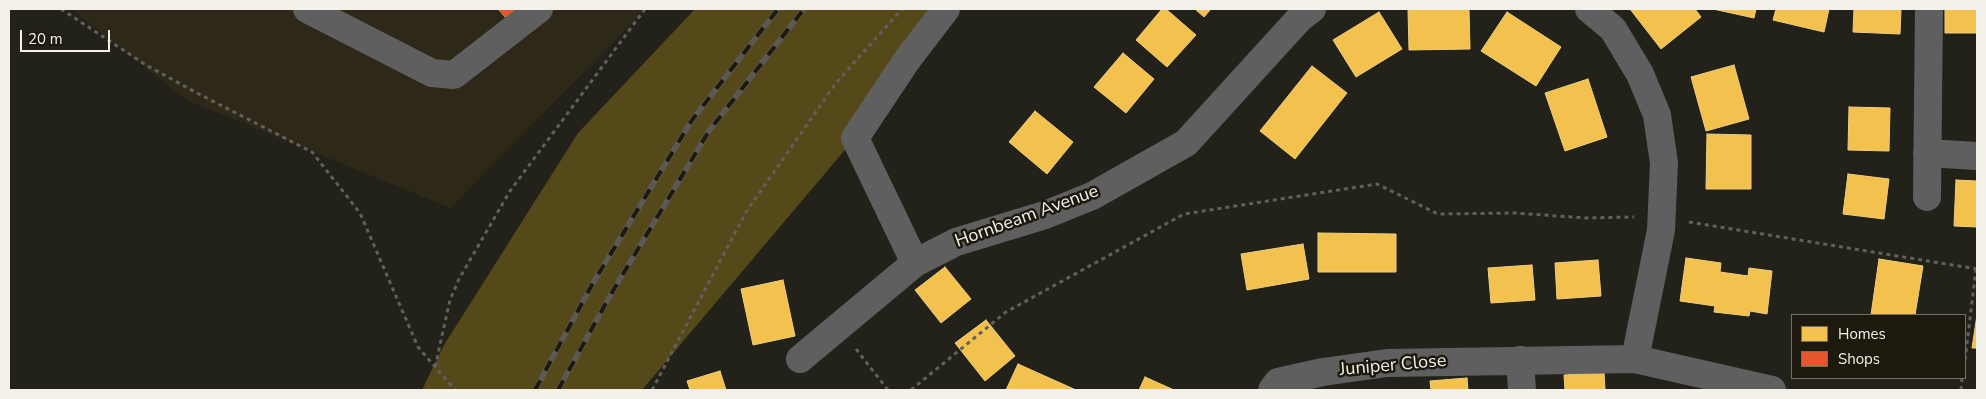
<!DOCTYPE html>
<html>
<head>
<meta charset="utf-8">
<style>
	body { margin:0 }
	#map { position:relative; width:1986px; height:399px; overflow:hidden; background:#22211a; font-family:"Nunito Sans",sans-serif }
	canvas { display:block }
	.frame { position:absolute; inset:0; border:10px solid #f2f0e8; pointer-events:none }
	.legend { position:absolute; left:1791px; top:314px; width:175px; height:65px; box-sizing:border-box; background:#1d190e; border:1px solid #726f65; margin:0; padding:6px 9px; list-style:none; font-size:15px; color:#f2f0e8 }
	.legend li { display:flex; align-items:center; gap:10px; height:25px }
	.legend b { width:25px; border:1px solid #726f65 }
	.scale { position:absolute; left:20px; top:30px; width:90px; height:22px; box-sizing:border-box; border:2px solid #f2f0e8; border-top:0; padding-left:6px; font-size:15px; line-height:18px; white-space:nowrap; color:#f2f0e8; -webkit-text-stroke:4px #1d190e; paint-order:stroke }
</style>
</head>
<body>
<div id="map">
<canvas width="1986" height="399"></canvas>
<div class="frame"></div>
<ul class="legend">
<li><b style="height:14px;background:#f2c14e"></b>Homes</li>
<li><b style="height:14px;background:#e4572e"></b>Shops</li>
</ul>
<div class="scale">20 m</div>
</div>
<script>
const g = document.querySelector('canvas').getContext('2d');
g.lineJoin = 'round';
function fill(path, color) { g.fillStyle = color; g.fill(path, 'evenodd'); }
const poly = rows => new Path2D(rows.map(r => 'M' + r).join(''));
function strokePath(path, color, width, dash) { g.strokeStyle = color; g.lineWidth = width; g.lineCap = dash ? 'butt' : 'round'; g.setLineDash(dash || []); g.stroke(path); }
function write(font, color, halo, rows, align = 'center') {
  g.font = font + ' "Nunito Sans",sans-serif'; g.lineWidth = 5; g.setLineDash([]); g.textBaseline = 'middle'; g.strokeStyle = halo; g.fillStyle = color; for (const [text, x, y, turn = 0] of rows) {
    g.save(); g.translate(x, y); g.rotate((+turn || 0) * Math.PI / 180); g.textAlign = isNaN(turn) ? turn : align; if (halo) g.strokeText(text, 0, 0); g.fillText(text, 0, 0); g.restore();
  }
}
const built = poly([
	[71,9,646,9,450,208,186,100]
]);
const forest = poly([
	[695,9,938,9,855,138,642,390,422,390,444,345,578,133]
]);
const homes = poly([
	[1162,9,1166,9,1196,35,1167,67,1136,40,1162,9],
	[1195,9,1211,9,1204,17,1195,9],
	[1408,9,1469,9,1470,49,1409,50,1408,9],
	[1630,9,1695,9,1701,17,1661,49,1630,9],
	[1713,9,1756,9,1754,18,1713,9],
	[1776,9,1829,9,1824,32,1773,20,1776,9],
	[1854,9,1901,9,1900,34,1853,32,1854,9],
	[1945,9,1977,9,1977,33,1945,33,1945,9],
	[1379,12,1402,49,1356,77,1333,40,1379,12],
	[1507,12,1561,47,1536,86,1481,51,1507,12],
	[1123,53,1154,79,1126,113,1094,87,1123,53],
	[1734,65,1749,119,1706,131,1691,77,1734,65],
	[1312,66,1347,93,1295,159,1260,131,1312,66],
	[1588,79,1607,137,1565,151,1545,93,1588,79],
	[1849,107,1890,108,1889,151,1848,150,1849,107],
	[1035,111,1073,142,1047,174,1009,142,1035,111],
	[1707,134,1751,135,1751,189,1706,189,1707,134],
	[1848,174,1889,179,1884,219,1843,214,1848,174],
	[1956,180,1977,181,1977,227,1954,226,1956,180],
	[1318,233,1396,234,1396,272,1318,272,1318,233],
	[1303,244,1309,279,1247,290,1241,254,1303,244],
	[1686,258,1721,263,1720,272,1748,276,1749,268,1772,271,1767,314,1750,311,1749,316,1714,312,1715,306,1680,301,1686,258],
	[1879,259,1923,266,1915,315,1871,315,1879,259],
	[1598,260,1601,296,1557,299,1555,263,1598,260],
	[1532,265,1535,300,1491,303,1488,268,1532,265],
	[945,267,971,299,941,323,915,290,945,267],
	[783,280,795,336,753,345,741,289,783,280],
	[1977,315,1977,348,1972,348,1977,315],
	[986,320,1015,356,985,381,955,343,986,320],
	[1018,364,1076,390,1006,390,1018,364],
	[720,371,726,390,690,390,687,381,720,371],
	[1604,372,1605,390,1565,390,1564,375,1604,372],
	[1145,377,1174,390,1139,390,1145,377],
	[1467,378,1468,390,1431,390,1430,381,1467,378]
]);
const shops = poly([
	[498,9,518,9,506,18,498,9]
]);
const path = poly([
	[61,9,146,65,197,93,312,152,360,213,418,347,455,390],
	[1689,222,1977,269],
	[856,349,888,390],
	[1965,360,1976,269],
	[435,367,450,300,459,279,510,191,645,9],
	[652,390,746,212,836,83,902,9],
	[911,390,1006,312,1184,214,1377,184,1438,214,1515,213,1586,218,1634,217],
	[1961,390,1962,378]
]);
const minor = poly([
	[307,9,432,73,454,75,539,9],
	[1589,9,1613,29,1640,74,1657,115,1664,163,1661,230,1635,359],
	[1927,153,1977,156],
	[1927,197,1929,9],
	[915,263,855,138,907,60,946,9],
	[800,359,915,263,956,242,1045,215,1092,196,1186,143,1299,19,1312,9],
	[1520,360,1522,390],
	[1272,390,1278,382,1323,372,1387,363,1635,359,1772,390]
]);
const rail = poly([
	[535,390,593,283,692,120,778,9],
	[558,390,611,294,709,131,804,9]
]);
const streetNames = [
	["Hornbeam Avenue",1027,217,-20],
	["Juniper Close",1393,366,-5]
];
fill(built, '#2d2817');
fill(forest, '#564919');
fill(homes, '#f2c14e');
strokePath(homes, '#f2cf7c', 1);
fill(shops, '#e4572e');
strokePath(shops, '#e88566', 1);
strokePath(path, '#61605e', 3, [4, 4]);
strokePath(minor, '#605f5f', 28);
strokePath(rail, '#5a5956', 5.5);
strokePath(rail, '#1d190e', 4, [11]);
write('18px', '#f2f0e8', '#1d190e', streetNames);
</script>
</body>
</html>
